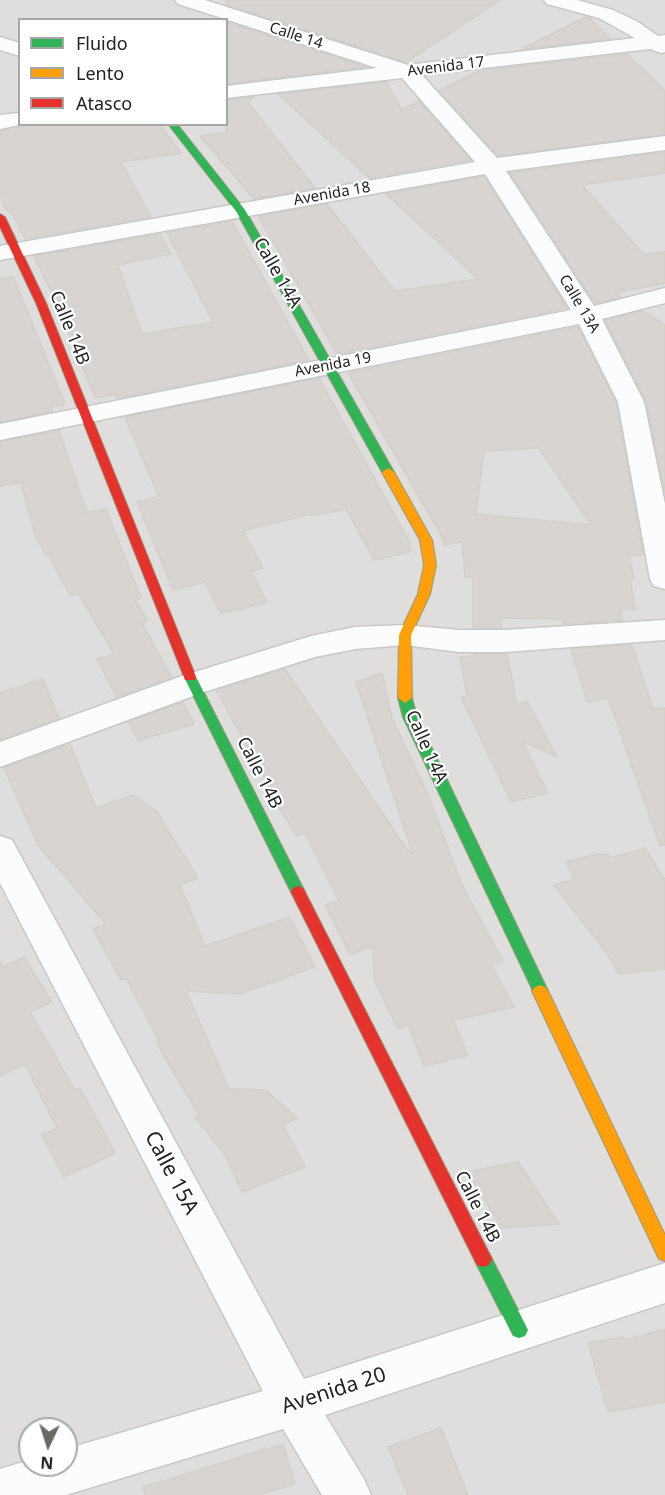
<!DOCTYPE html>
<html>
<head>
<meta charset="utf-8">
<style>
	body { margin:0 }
	#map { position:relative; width:665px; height:1495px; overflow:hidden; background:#f0eeeb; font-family:"Noto Sans",sans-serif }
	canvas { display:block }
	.legend { position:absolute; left:18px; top:18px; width:210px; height:108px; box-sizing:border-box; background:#fff; border:2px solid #a7a7a7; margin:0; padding:8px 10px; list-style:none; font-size:18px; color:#222 }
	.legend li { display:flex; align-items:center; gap:12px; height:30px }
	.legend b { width:30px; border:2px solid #a7a7a7 }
	.north { position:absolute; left:18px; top:1417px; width:60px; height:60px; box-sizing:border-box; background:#fff; border:2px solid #a7a7a7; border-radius:50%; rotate:184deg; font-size:16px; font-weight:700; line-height:24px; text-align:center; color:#222 }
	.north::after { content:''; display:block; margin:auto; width:21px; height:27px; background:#6a6968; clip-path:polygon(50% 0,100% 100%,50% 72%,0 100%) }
</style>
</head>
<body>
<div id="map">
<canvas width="665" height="1495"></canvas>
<ul class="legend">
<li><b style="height:8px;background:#30b455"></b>Fluido</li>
<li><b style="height:8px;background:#ff9f0a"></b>Lento</li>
<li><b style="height:8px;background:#e5322d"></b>Atasco</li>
</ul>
<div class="north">N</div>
</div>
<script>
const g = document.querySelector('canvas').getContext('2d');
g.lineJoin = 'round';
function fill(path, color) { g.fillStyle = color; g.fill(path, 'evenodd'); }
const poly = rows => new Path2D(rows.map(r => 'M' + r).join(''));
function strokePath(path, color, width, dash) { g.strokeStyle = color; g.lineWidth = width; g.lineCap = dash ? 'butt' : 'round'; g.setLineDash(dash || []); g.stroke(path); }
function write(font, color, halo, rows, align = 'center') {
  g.font = font + ' "Noto Sans",sans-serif'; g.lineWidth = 4.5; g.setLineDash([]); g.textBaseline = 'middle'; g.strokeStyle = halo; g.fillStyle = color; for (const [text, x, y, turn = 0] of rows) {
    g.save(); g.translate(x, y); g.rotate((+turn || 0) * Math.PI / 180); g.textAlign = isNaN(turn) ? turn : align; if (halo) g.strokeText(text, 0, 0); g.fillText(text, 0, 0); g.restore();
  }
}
const residential = poly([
	[0,0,665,0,665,1495,0,1495],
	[20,20,226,20,226,124,20,124],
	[30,1429,66,1429,66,1465,30,1465]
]);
const building = poly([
	[226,0,500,0,406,62,226,5,226,0],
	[586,17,590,18,611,39,522,49,586,17],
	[226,22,366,67,226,84,226,22],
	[627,54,665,91,665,134,498,156,439,91,479,71,627,54],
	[386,82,402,110,419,101,471,160,369,178,278,94,386,82],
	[254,97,248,102,315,188,254,199,200,136,226,132,226,100,254,97],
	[26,124,159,124,181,153,121,162,151,217,25,239,14,216,5,209,0,192,0,131,26,124],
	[665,152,665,173,582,185,644,255,665,251,665,283,615,293,621,297,595,303,510,173,665,152],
	[484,176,567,308,337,354,258,216,327,204,395,291,478,279,386,194,484,176],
	[232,221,309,360,117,398,115,394,95,398,56,302,34,256,160,234,171,254,118,265,142,334,213,322,167,233,232,221],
	[13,276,65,404,51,407,53,411,0,422,0,279,13,276],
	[643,311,665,325,665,493,646,401,605,320,643,311],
	[578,327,616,403,643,555,629,555,634,579,630,579,635,609,620,610,623,620,563,624,562,619,500,618,502,628,473,628,473,577,465,577,462,542,444,545,443,539,348,373,578,327],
	[539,448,591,525,476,514,484,451,539,448],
	[319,378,409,541,411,552,374,560,346,509,311,516,310,514,243,531,263,568,251,571,267,602,221,614,205,582,173,590,137,502,159,497,125,417,319,378],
	[59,431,87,513,106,509,141,598,135,600,148,621,142,623,172,677,116,697,97,659,114,654,79,594,70,596,49,556,46,556,35,535,21,483,0,486,0,442,59,431],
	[632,645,653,709,665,708,665,845,660,846,608,698,587,702,571,649,632,645],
	[474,654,507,654,517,705,527,701,557,757,522,741,548,793,511,802,461,697,467,696,460,657,474,656,474,654],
	[285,669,408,851,411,849,356,682,382,673,392,718,430,799,461,883,503,961,491,965,514,1007,453,1020,468,1055,424,1066,408,1025,398,1029,374,980,373,946,350,954,325,905,339,901,305,833,297,836,268,791,271,790,216,690,285,669],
	[43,679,59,718,0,740,0,693,43,679],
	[183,702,194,724,138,741,128,722,183,702],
	[70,744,96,808,134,795,157,812,198,878,180,885,205,946,290,917,315,967,239,994,186,991,229,1089,265,1090,298,1118,283,1125,305,1167,242,1192,225,1155,195,1117,199,1115,157,1044,158,1039,126,978,121,980,93,929,106,924,38,845,4,768,70,744],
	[645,848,665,880,665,969,618,974,610,957,554,885,575,879,566,862,596,854,607,854,610,858,645,848],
	[24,957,52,1002,30,1012,75,1090,80,1088,115,1153,64,1177,42,1135,57,1128,25,1064,0,1076,0,962,3,967,24,957],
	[518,1162,559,1224,501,1228,468,1172,518,1162],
	[665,1329,665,1402,608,1412,588,1343,624,1337,625,1340,665,1329],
	[441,1428,468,1495,408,1495,388,1447,441,1428],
	[283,1444,295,1484,259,1495,145,1495,143,1487,283,1444]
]);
const street = poly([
	[175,0,205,0,408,65,635,38,599,18,547,4,544,0,577,0,613,10,638,22,658,36,665,35,665,52,661,53,650,49,422,75,497,158,665,136,665,150,506,171,594,306,665,288,665,303,602,319,644,402,665,504,665,589,654,586,650,579,618,402,579,324,0,440,0,424,571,310,485,174,0,260,0,246,475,162,402,78,226,98,226,86,377,68,178,4,175,0],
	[0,37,20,43,20,56,0,50,0,37],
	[20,113,20,124,24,124,0,129,0,115,20,113],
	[665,620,665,640,505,652,459,652,405,645,355,649,315,657,204,692,0,767,0,742,182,676,311,636,355,627,405,625,459,630,505,630,665,620],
	[0,836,12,840,304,1379,665,1263,665,1303,325,1415,364,1479,371,1495,322,1495,283,1429,66,1495,0,1495,0,1469,30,1460,30,1465,66,1465,66,1449,263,1391,0,883,0,836]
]);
const fast = poly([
	[168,124,177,124,245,210,394,472,392,474,388,476,382,472,236,211,168,124],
	[190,673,196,677,305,892,303,896,293,896,291,892,184,677,190,673],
	[405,693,412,698,417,717,548,991,545,995,540,997,535,995,403,717,398,698,405,693],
	[483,1251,489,1253,525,1324,528,1330,525,1336,519,1338,513,1336,477,1265,474,1259,477,1253,483,1251]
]);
const slow = poly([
	[388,468,394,472,432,540,436,565,430,594,411,635,412,698,405,703,398,698,399,635,418,594,424,565,420,540,382,472,388,468],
	[540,985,545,987,548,991,665,1235,665,1261,659,1259,532,991,535,987,540,985]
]);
const jam = poly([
	[0,214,5,217,46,303,196,677,195,680,185,680,184,677,36,303,0,227,0,214],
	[298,886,303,888,305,892,489,1253,492,1259,489,1265,483,1267,477,1265,291,892,293,888,298,886]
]);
const farStreetnames = [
	["Calle 14",296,36,18],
	["Avenida 17",446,67,-7],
	["Avenida 18",332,194,-10],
	["Calle 13A",579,304,59],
	["Avenida 19",333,365,-11]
];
const streetNames = [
	["Calle 14A",277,273,60],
	["Calle 14B",69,328,68],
	["Calle 14A",426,747,66],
	["Calle 14B",259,773,63],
	["Calle 14B",477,1207,63]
];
const nearStreetnames = [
	["Calle 15A",171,1173,62],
	["Avenida 20",334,1391,-18]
];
fill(residential, '#dfdedc');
fill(building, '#d7d4d2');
strokePath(building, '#d3d0cc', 1.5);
strokePath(street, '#c9c8c7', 3);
strokePath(fast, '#999a82', 2);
strokePath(slow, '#999a82', 2);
strokePath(jam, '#999a82', 2);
fill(street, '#fdfcfc');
fill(fast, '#30b455');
fill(slow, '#ff9f0a');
fill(jam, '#e5322d');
write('15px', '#222', '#fff', farStreetnames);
write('18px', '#222', '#fff', streetNames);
write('21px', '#222', '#fff', nearStreetnames);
</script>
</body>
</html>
